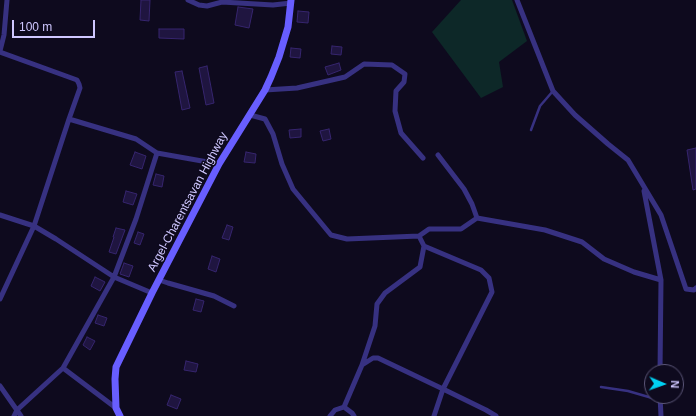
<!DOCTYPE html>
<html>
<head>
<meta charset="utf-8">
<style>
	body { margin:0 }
	#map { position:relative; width:696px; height:416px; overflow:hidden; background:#0e0a1e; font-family:Helvetica,sans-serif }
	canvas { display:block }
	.north { position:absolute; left:644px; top:364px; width:40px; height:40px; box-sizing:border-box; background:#0e0a1e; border:1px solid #5b5678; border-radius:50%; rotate:92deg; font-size:11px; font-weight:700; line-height:16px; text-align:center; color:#cfc7ff }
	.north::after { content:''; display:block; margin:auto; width:14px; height:18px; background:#00d0f2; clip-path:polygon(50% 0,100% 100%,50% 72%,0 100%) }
	.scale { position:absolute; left:12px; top:20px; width:83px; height:18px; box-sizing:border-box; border:2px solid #cfc7ff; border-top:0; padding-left:5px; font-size:12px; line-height:14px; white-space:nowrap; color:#cfc7ff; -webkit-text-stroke:3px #0e0a1e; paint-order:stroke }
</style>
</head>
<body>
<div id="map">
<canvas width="696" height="416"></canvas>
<div class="north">N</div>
<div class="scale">100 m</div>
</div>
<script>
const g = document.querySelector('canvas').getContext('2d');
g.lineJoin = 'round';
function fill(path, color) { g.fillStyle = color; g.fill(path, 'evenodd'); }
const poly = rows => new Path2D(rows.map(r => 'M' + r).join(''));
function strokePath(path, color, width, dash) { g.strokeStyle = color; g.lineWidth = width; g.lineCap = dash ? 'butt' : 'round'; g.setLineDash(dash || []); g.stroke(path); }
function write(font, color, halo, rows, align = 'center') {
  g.font = font + ' Helvetica,sans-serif'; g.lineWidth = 3; g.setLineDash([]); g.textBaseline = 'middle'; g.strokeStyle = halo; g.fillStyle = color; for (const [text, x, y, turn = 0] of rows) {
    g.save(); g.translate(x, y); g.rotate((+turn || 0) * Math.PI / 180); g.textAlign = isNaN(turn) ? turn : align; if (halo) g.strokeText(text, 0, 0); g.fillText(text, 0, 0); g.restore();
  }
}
const green = poly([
	[461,0,512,0,527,41,499,62,503,87,481,98,432,32]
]);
const building = poly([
	[141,0,150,0,149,21,140,20,141,0],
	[238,7,253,9,249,28,235,25,238,7],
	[298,11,309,12,308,23,297,22,298,11],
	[159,29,184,29,184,39,159,38,159,29],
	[332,46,342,47,341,55,331,54,332,46],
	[291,48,301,49,300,58,290,57,291,48],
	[339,63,341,70,328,75,325,67,339,63],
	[207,66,214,103,206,105,199,68,207,66],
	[182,71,190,108,182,110,175,72,182,71],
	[301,129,301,137,290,138,289,130,301,129],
	[329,129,331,139,323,141,320,131,329,129],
	[696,148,696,189,693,190,687,150,696,148],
	[135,152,146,156,142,169,130,165,135,152],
	[246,152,256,154,255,163,244,162,246,152],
	[156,174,164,176,162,187,153,185,156,174],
	[126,191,137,194,133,205,123,202,126,191],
	[227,225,233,227,229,240,222,238,227,225],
	[116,228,125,230,116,254,109,252,114,237,113,237,116,228],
	[138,232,144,234,140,245,134,243,138,232],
	[212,256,220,259,216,272,208,269,212,256],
	[124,263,133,266,129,277,120,274,124,263],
	[95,277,105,282,100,291,91,286,95,277],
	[196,299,204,301,201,312,193,310,196,299],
	[98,315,107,318,104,326,95,323,98,315],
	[87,337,95,341,90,350,83,345,87,337],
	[186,361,198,364,196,372,184,370,186,361],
	[171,395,181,399,177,409,167,405,171,395]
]);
const service = poly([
	[531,130,540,106,553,91],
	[601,387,628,391,659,400]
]);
const minor = poly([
	[188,0,199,5,207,6,222,2,273,5,291,3],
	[517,0,553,91,575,115,608,144,628,160,661,215,686,289,694,290,696,288],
	[0,51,4,35,7,0],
	[0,52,77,80,79,84,80,88,69,119,34,226,0,299],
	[265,90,297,88,345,77,364,64,392,65,405,74,404,82,396,91,395,111,401,133,423,158],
	[250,115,265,119,273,134,282,164,293,189,331,235,347,239,419,236,429,229,461,229,477,218,545,230,582,242,604,259,634,272,661,280],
	[69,119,136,139,157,153,219,164],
	[438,155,464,189,472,204,477,218],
	[644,191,661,280,660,372],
	[0,215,34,226,56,239,114,277,152,293],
	[424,246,481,270,489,278,492,292,443,389,434,416],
	[159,280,168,283,214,296,234,306],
	[362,365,373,358,378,358,443,389,486,410,496,416],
	[63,368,114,277,136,219,157,153],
	[0,386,21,416],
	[660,396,661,416],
	[344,407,352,413,354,416],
	[14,416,17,410,63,368,116,408],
	[330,416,335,410,344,407,362,365,375,326,377,304,385,293,420,267,424,246,419,236]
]);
const secondary = poly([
	[120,416,116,408,115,379,116,367,152,293,219,164,265,90,271,77,279,57,288,27,291,0]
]);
const streetNames = [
	["Argel-Charentsavan Highway",188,202,-62]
];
fill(green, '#0d2828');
fill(building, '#1f1540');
strokePath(building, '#36256e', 1);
strokePath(service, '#373181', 2.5);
strokePath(minor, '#373181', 5);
strokePath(secondary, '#685eff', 7);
write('12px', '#cfc7ff', '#0e0a1e', streetNames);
</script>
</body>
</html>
